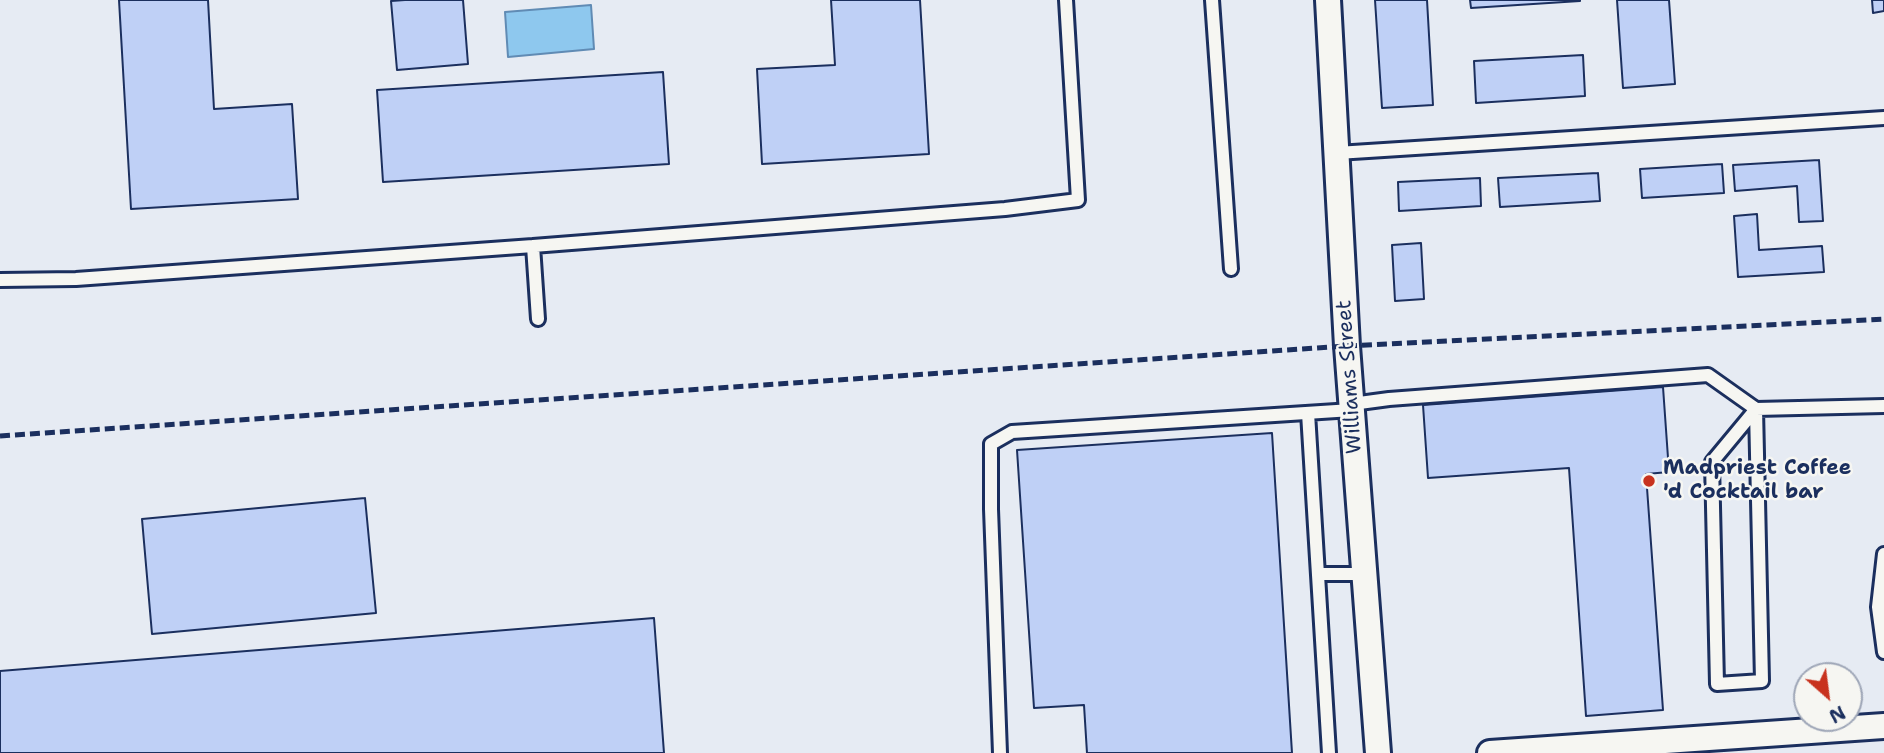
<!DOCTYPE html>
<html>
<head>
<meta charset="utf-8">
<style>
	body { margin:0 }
	#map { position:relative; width:1884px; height:753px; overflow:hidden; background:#e6ebf3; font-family:"Shantell Sans",sans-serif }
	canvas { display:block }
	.north { position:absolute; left:1793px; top:662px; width:70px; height:70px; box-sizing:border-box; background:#f6f6f2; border:2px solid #9ea6b7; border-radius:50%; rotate:152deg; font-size:19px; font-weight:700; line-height:28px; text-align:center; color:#1b2f5e }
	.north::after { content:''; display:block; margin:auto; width:24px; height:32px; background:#c8321e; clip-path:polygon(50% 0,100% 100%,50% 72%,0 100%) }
</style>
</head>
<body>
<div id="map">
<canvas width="1884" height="753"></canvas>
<div class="north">N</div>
</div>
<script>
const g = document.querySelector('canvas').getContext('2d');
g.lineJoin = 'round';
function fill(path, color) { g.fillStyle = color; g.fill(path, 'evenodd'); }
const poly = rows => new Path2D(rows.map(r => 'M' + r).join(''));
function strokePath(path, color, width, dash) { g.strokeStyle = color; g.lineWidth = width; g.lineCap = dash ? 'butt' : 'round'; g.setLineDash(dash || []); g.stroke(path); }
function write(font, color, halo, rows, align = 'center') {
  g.font = font + ' "Shantell Sans",sans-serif'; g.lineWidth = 5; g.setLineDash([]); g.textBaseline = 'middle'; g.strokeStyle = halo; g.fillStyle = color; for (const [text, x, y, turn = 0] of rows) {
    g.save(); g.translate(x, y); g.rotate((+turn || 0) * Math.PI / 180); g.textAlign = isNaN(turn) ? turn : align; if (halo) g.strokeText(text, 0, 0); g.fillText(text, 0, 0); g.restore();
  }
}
const water = poly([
	[591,5,594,49,508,57,505,12,591,5]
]);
const building = poly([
	[119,0,208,0,214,109,292,104,298,199,131,209,119,0],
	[405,0,463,0,468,64,397,70,391,1,405,0],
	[831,0,920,0,929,154,762,164,757,69,835,65,831,0],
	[1375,0,1427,0,1433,105,1382,108,1375,0],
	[1470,0,1580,0,1580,1,1471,8,1470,0],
	[1617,0,1669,0,1675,84,1623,88,1617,0],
	[1872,0,1884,0,1884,11,1873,13,1872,0],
	[1583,55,1585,96,1476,103,1474,61,1583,55],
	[663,72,669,164,383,182,377,90,663,72],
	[1819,160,1823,221,1799,222,1797,186,1735,191,1733,165,1819,160],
	[1722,164,1724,193,1642,198,1640,169,1722,164],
	[1598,173,1600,201,1500,207,1498,178,1598,173],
	[1480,178,1481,206,1399,211,1398,182,1480,178],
	[1757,214,1759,250,1822,246,1824,272,1738,277,1734,216,1757,214],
	[1421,243,1424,299,1395,301,1392,245,1421,243],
	[1663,387,1669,472,1646,474,1663,710,1586,716,1569,468,1428,478,1423,405,1663,387],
	[1272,433,1292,753,1087,753,1084,705,1034,708,1017,450,1272,433],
	[365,498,376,613,152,634,142,519,365,498],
	[654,618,664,753,0,753,0,671,654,618]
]);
const service = poly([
	[1212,0,1231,269],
	[1337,153,1884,118],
	[533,246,1005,209,1078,200,1066,0],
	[0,280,76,279,533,246,538,319],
	[1352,404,1389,399,1708,375,1756,409,1884,406],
	[1756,409,1762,681,1717,684,1712,462,1756,409],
	[1308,413,1329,753],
	[1884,554,1878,607,1884,652],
	[1318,574,1365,574],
	[1000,753,991,509,991,444,1012,432,1352,410]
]);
const minor = poly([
	[1328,0,1347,346,1378,753],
	[1490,753,1884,726]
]);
const rail = poly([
	[0,436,1347,346,1884,319]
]);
const markers = [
	[1649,481,7,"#c8321e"]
];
const streetNames = [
	["Williams Street",1350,377,-94]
];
const poiNames = [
	["Madpriest Coffee",1663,469],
	["'d Cocktail bar",1663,493]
];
fill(water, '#8ec8ee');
strokePath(water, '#608bb4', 2);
fill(building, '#bfd0f6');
strokePath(building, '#1b2f5e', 2);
strokePath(service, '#1b2f5e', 18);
strokePath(minor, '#1b2f5e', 30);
strokePath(service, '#f6f6f2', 12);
strokePath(minor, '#f6f6f2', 24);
strokePath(rail, '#1b2f5e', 5, [10, 5]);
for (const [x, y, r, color] of markers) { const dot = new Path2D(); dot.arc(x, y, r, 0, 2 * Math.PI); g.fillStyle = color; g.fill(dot); strokePath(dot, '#f6f6f2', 2.5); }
write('21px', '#1b2f5e', '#f6f6f2', streetNames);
write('bold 21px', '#1b2f5e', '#f6f6f2', poiNames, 'left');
</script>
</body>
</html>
